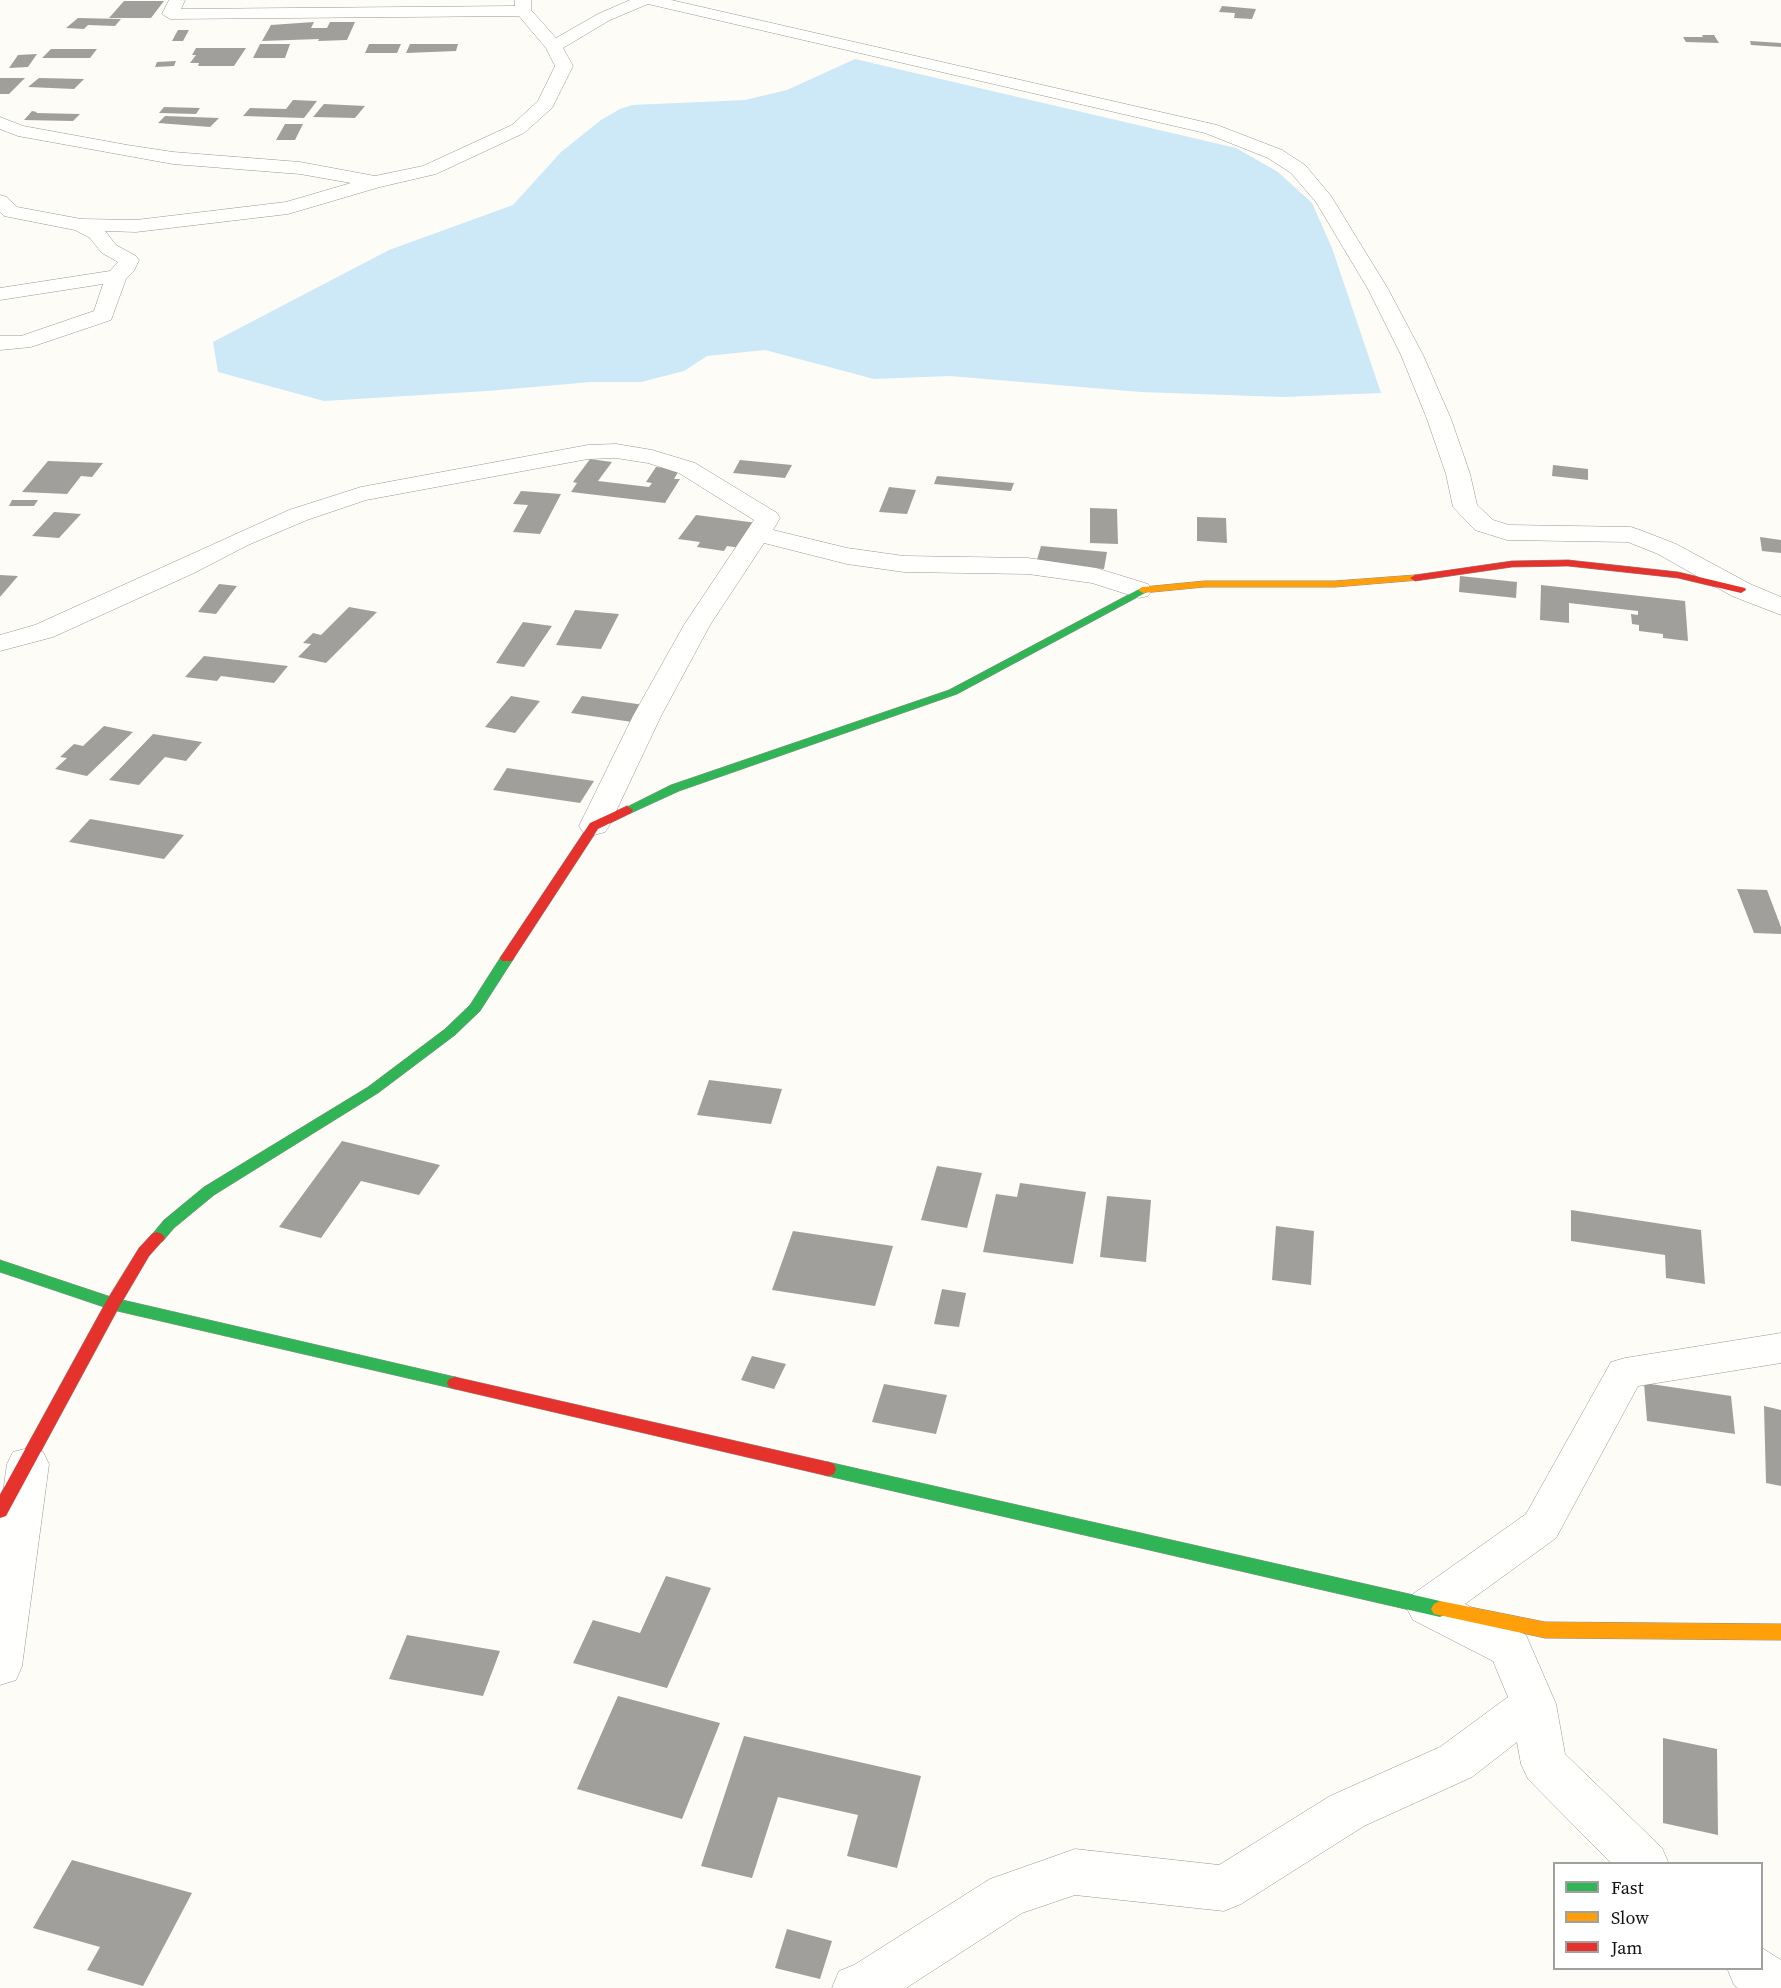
<!DOCTYPE html>
<html>
<head>
<meta charset="utf-8">
<style>
	body { margin:0 }
	#map { position:relative; width:1781px; height:1988px; overflow:hidden; background:#fdfcf7; font-family:"Source Serif 4",serif }
	canvas { display:block }
	.legend { position:absolute; left:1553px; top:1862px; width:210px; height:108px; box-sizing:border-box; background:#fff; border:2px solid #a0a0a0; margin:0; padding:8px 10px; list-style:none; font-size:18px; color:#111 }
	.legend li { display:flex; align-items:center; gap:12px; height:30px }
	.legend b { width:30px; border:2px solid #a0a0a0 }
</style>
</head>
<body>
<div id="map">
<canvas width="1781" height="1988"></canvas>
<ul class="legend">
<li><b style="height:8px;background:#30b455"></b>Fast</li>
<li><b style="height:8px;background:#ff9f0a"></b>Slow</li>
<li><b style="height:8px;background:#e5322d"></b>Jam</li>
</ul>
</div>
<script>
const g = document.querySelector('canvas').getContext('2d');
g.lineJoin = 'round';
function fill(path, color) { g.fillStyle = color; g.fill(path, 'evenodd'); }
const poly = rows => new Path2D(rows.map(r => 'M' + r).join(''));
function strokePath(path, color, width, dash) { g.strokeStyle = color; g.lineWidth = width; g.lineCap = dash ? 'butt' : 'round'; g.setLineDash(dash || []); g.stroke(path); }
const water = poly([
	[855,59,1236,148,1278,172,1312,203,1332,248,1381,393,1283,397,1141,392,950,376,874,379,765,350,707,356,684,371,641,382,591,382,487,391,324,401,218,372,213,342,389,250,513,205,561,152,601,120,620,109,632,105,745,100,787,90]
]);
const building = poly([
	[124,1,164,1,151,18,109,18],
	[1222,6,1256,9,1252,19,1234,18,1235,13,1219,12],
	[78,18,121,19,115,26,88,25,84,29,66,28],
	[314,22,311,28,327,28,330,22,355,22,347,40,318,41,319,39,262,41,271,25],
	[178,30,189,30,183,41,172,41],
	[1702,35,1714,35,1719,43,1686,42,1683,37,1703,37],
	[1750,41,1781,43,1781,47,1751,45],
	[260,44,290,44,285,58,253,58],
	[369,44,401,44,397,53,365,53],
	[410,44,458,44,456,51,406,53],
	[196,48,246,48,234,66,198,66,199,63,190,63,196,55,192,55],
	[51,49,97,49,90,58,42,58],
	[37,54,28,67,9,68,18,55],
	[176,61,174,66,155,67,157,62],
	[0,78,25,78,9,94,0,94],
	[39,78,84,79,74,89,28,87],
	[293,100,317,101,304,118,243,116,250,108,286,109],
	[324,104,365,106,355,118,313,117],
	[164,107,200,108,196,114,159,113],
	[32,111,37,112,36,113,80,114,73,121,24,120],
	[165,116,219,118,210,127,158,123],
	[285,124,303,124,295,140,276,140],
	[590,459,612,462,598,481,649,487,652,483,646,482,656,467,680,469,674,479,680,479,665,503,571,492,577,483,573,482],
	[740,460,792,465,785,478,733,473],
	[48,461,103,463,92,477,81,476,67,494,22,492],
	[1553,465,1588,469,1588,480,1552,476],
	[937,476,1014,483,1011,491,934,484],
	[889,487,916,490,907,514,879,512],
	[521,491,561,494,540,534,513,532,528,505,513,504],
	[12,500,38,500,34,506,9,506],
	[1090,508,1117,509,1118,544,1090,543],
	[54,512,81,514,59,538,32,536],
	[696,515,757,523,740,548,727,546,724,551,697,547,700,542,678,539],
	[1197,517,1226,518,1227,543,1197,541],
	[1760,537,1781,540,1781,553,1762,551],
	[1041,546,1107,552,1104,569,1036,563],
	[0,575,18,576,0,597],
	[1460,576,1517,582,1516,598,1459,592],
	[219,584,237,586,216,614,198,612],
	[1541,585,1685,601,1688,641,1663,638,1663,634,1639,631,1639,625,1632,624,1631,614,1638,615,1638,611,1569,603,1569,623,1540,620],
	[349,607,377,612,326,663,298,657,311,644,303,643,313,633,321,635],
	[575,610,619,614,601,649,556,645],
	[523,622,552,626,524,667,496,663],
	[204,656,288,666,274,683,221,676,217,681,185,677],
	[511,696,540,701,515,733,485,727],
	[582,696,644,705,632,722,571,713],
	[104,726,133,732,87,776,55,769,67,758,60,757,74,744,83,746],
	[153,734,202,742,186,761,165,757,139,785,109,780],
	[507,768,594,781,580,803,493,790],
	[90,819,184,835,164,859,69,842],
	[1737,889,1767,890,1781,927,1781,934,1754,933],
	[709,1080,782,1089,771,1124,697,1115],
	[342,1141,440,1165,419,1195,361,1181,321,1238,279,1227],
	[937,1166,982,1173,967,1228,921,1220],
	[1020,1183,1086,1192,1073,1264,983,1252,996,1194,1017,1197],
	[1107,1196,1151,1200,1146,1262,1100,1257],
	[1571,1210,1701,1230,1705,1284,1666,1278,1665,1255,1571,1241],
	[1276,1226,1314,1231,1311,1285,1272,1280],
	[793,1231,893,1246,875,1306,772,1290],
	[942,1289,966,1293,959,1327,934,1324],
	[752,1356,786,1364,774,1389,741,1380],
	[1644,1383,1731,1396,1735,1434,1647,1421],
	[884,1384,947,1395,936,1434,872,1422],
	[1764,1406,1781,1410,1781,1486,1766,1483],
	[666,1576,711,1588,667,1688,573,1663,593,1620,640,1633],
	[407,1635,500,1651,483,1696,389,1679],
	[618,1696,720,1723,682,1819,577,1789],
	[744,1736,921,1776,897,1868,847,1856,858,1815,778,1797,752,1878,701,1866],
	[1663,1738,1717,1749,1718,1835,1663,1823],
	[72,1860,192,1893,143,1986,87,1970,100,1947,33,1928],
	[787,1929,832,1941,820,1979,775,1968]
]);
const street = poly([
	[169,0,185,0,181,9,515,6,515,0,531,0,531,10,556,38,598,14,630,0,671,0,1217,125,1282,150,1305,165,1331,196,1388,289,1423,355,1451,419,1470,474,1477,505,1493,520,1509,525,1631,527,1640,530,1676,544,1750,584,1781,597,1781,615,1732,596,1658,554,1628,542,1507,540,1475,530,1453,507,1446,474,1427,419,1401,355,1368,289,1316,202,1291,173,1268,158,1205,133,648,4,610,20,563,48,573,66,552,108,524,133,436,174,380,187,288,214,136,232,105,231,116,245,136,256,139,260,134,271,126,279,111,320,31,347,0,350,0,336,21,336,94,311,103,284,0,300,0,288,110,271,118,262,102,253,90,238,75,230,4,216,0,212,0,195,7,197,17,207,81,219,136,220,286,202,351,183,300,174,173,164,18,136,0,129,0,117,23,126,127,145,173,152,300,162,375,176,423,166,512,125,538,101,555,66,546,48,519,16,170,19,162,14,169,0],
	[616,444,652,450,695,463,777,513,780,518,773,530,847,548,904,556,1028,558,1096,568,1148,584,1152,590,1148,596,1139,598,1092,583,1028,574,904,572,847,564,764,543,710,625,661,716,609,826,605,832,594,835,583,832,579,826,633,716,684,625,754,520,679,473,648,463,616,458,588,459,366,500,307,520,248,545,194,573,53,637,0,651,0,635,35,625,289,510,361,487,588,445,616,444],
	[1781,1333,1781,1363,1638,1386,1556,1538,1465,1604,1526,1635,1556,1704,1565,1754,1662,1848,1669,1864,1612,1864,1528,1779,1521,1764,1517,1742,1472,1777,1364,1826,1241,1904,1224,1911,1075,1895,1022,1913,906,1988,832,1988,839,1971,854,1965,990,1879,1075,1849,1219,1865,1330,1796,1440,1747,1508,1697,1493,1661,1413,1620,1406,1607,1413,1594,1526,1514,1611,1362,1625,1358,1781,1333],
	[28,1448,43,1452,49,1464,22,1666,16,1680,0,1685,0,1515,7,1464,13,1452,28,1448],
	[1762,1948,1781,1960,1781,1988,1738,1988,1734,1985,1727,1968,1762,1968,1762,1948]
]);
const fast = poly([
	[1143,587,1147,588,1147,592,957,694,679,791,631,813,627,814,621,810,671,785,949,690,1143,587],
	[507,954,514,958,480,1011,455,1035,378,1093,214,1195,174,1228,162,1242,152,1242,149,1238,164,1220,204,1187,368,1087,445,1029,470,1005,502,955,507,954],
	[0,1260,114,1298,455,1377,461,1379,463,1383,461,1387,455,1389,113,1310,0,1272,0,1260],
	[828,1462,1440,1601,1446,1604,1449,1609,1446,1614,1440,1617,828,1476,822,1474,820,1469,822,1464,828,1462]
]);
const slow = poly([
	[1415,575,1420,578,1419,580,1335,587,1204,587,1143,593,1138,590,1143,587,1204,581,1335,581,1415,575],
	[1440,1601,1545,1622,1781,1624,1781,1640,1545,1638,1434,1614,1431,1609,1434,1604,1440,1601]
]);
const jam = poly([
	[1568,560,1678,572,1745,588,1746,590,1741,593,1678,578,1568,566,1512,567,1415,581,1410,578,1415,575,1512,561,1568,560],
	[627,806,633,810,631,813,598,829,512,961,502,961,500,958,590,823,627,806],
	[157,1232,162,1234,165,1238,149,1256,119,1307,6,1516,0,1518,0,1495,107,1300,139,1248,152,1234,157,1232],
	[455,1377,828,1462,834,1464,836,1469,834,1474,828,1476,455,1389,449,1387,447,1383,449,1379,455,1377]
]);
fill(water, '#cde8f7');
fill(building, '#a19f9c');
strokePath(street, '#979795', 1);
strokePath(fast, '#8e8d8b', 1);
strokePath(slow, '#8e8d8b', 1);
strokePath(jam, '#8e8d8b', 1);
fill(street, '#fffffe');
fill(fast, '#30b455');
fill(slow, '#ff9f0a');
fill(jam, '#e5322d');
</script>
</body>
</html>
